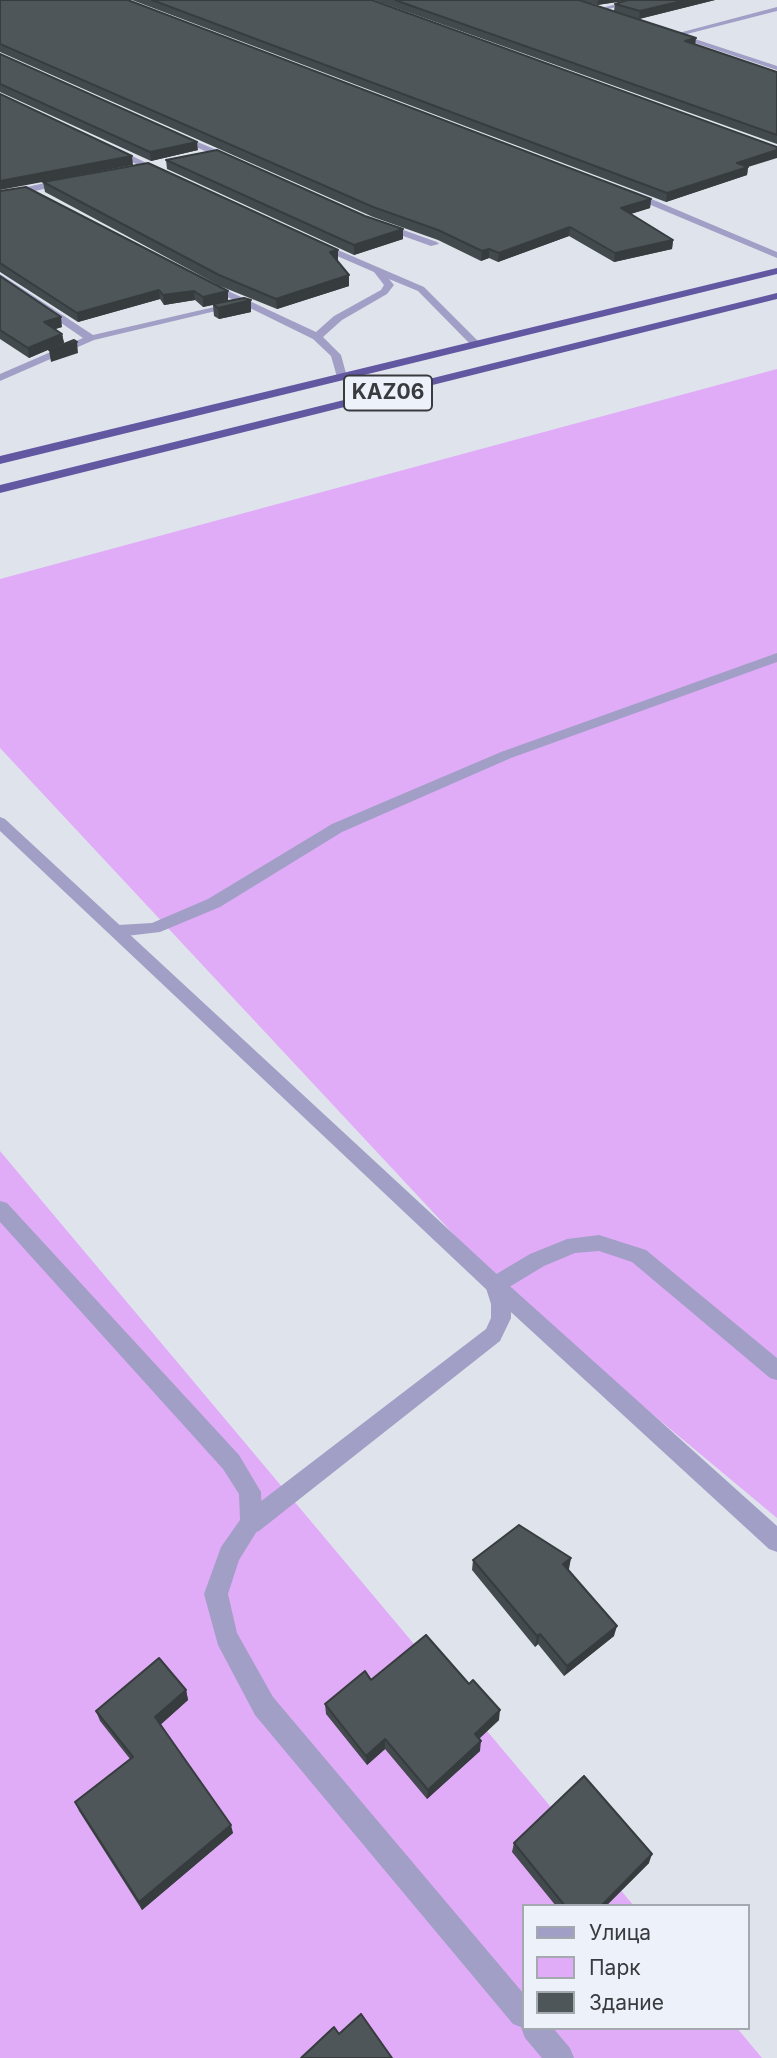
<!DOCTYPE html>
<html>
<head>
<meta charset="utf-8">
<style>
	body { margin:0 }
	#map { position:relative; width:777px; height:2058px; overflow:hidden; background:#dfe4ec; font-family:Inter,sans-serif }
	canvas { display:block }
	.legend { position:absolute; left:522px; top:1904px; width:228px; height:126px; box-sizing:border-box; background:#ecf1fa; border:2px solid #a4a8af; margin:0; padding:9px 12px; list-style:none; font-size:21px; color:#393b3e }
	.legend li { display:flex; align-items:center; gap:14px; height:35px }
	.legend b { width:35px; border:2px solid #a4a8af }
</style>
</head>
<body>
<div id="map">
<canvas width="777" height="2058"></canvas>
<ul class="legend">
<li><b style="height:9px;background:#a19fc6"></b>Улица</li>
<li><b style="height:19px;background:#e1acf7"></b>Парк</li>
<li><b style="height:19px;background:#4e565a"></b>Здание</li>
</ul>
</div>
<script>
const g = document.querySelector('canvas').getContext('2d');
g.lineJoin = 'round';
function fill(path, color) { g.fillStyle = color; g.fill(path, 'evenodd'); }
const poly = rows => new Path2D(rows.map(r => 'M' + r).join(''));
function strokePath(path, color, width, dash) { g.strokeStyle = color; g.lineWidth = width; g.lineCap = dash ? 'butt' : 'round'; g.setLineDash(dash || []); g.stroke(path); }
function write(font, color, halo, rows, align = 'center') {
  g.font = font + ' Inter,sans-serif'; g.lineWidth = 7; g.setLineDash([]); g.textBaseline = 'middle'; g.strokeStyle = halo; g.fillStyle = color; for (const [text, x, y, turn = 0] of rows) {
    g.save(); g.translate(x, y); g.rotate((+turn || 0) * Math.PI / 180); g.textAlign = isNaN(turn) ? turn : align; if (halo) g.strokeText(text, 0, 0); g.fillText(text, 0, 0); g.restore();
  }
}
const green = poly([
	[777,369,777,1518,514,1299,0,748,0,579],
	[0,1151,634,1906,523,1906,523,2028,737,2028,762,2058,0,2058]
]);
const service = poly([
	[0,1201,7,1203,239,1455,261,1492,262,1523,239,1560,228,1594,237,1633,273,1697,523,1993,523,2028,553,2028,570,2048,574,2058,542,2058,525,2038,521,2027,513,2024,255,1715,218,1645,204,1594,221,1547,240,1520,239,1494,223,1469,0,1222,0,1201]
]);
const minor = poly([
	[633,0,645,0,596,12,593,10,633,0],
	[777,7,777,11,683,35,777,66,777,70,671,35,777,7],
	[176,133,236,158,237,160,230,162,173,137,176,133],
	[108,147,114,147,169,174,162,176,108,151,108,147],
	[67,178,70,183,0,199,0,193,67,178],
	[630,190,777,252,777,258,627,195,626,193,630,190],
	[381,222,437,242,439,244,431,246,378,227,376,225,381,222],
	[317,241,424,287,482,345,473,347,418,291,389,279,394,285,387,294,342,320,323,337,341,355,347,377,342,380,337,377,331,356,313,339,203,285,211,283,316,332,334,316,381,290,384,285,374,272,314,246,312,244,317,241],
	[0,274,93,335,236,302,241,305,94,340,0,381,0,374,83,338,0,281,0,274],
	[777,653,777,662,511,758,342,832,220,907,160,932,118,937,110,931,118,925,152,923,208,899,332,824,501,752,777,653],
	[599,1235,646,1250,777,1358,777,1380,770,1378,632,1262,599,1251,575,1253,544,1266,506,1289,511,1304,511,1318,500,1341,259,1531,251,1534,243,1531,240,1523,243,1515,486,1329,491,1318,491,1304,485,1285,488,1279,530,1254,567,1239,599,1235]
]);
const tertiary = poly([
	[0,817,5,819,502,1279,777,1526,777,1552,769,1549,488,1291,0,831,0,817]
]);
const trunk = poly([
	[777,268,777,274,0,464,0,456,777,268],
	[777,293,777,299,0,493,0,485,777,293]
]);
const wall = poly([
	[0,0,651,199,650,208,631,214,673,240,672,249,614,262,569,236,498,262,489,258,481,261,438,240,373,217,0,52],
	[132,0,372,0,748,167,747,175,666,202],
	[374,0,579,0,695,45,777,72,777,144],
	[580,0,715,0,639,19,614,11,615,4,623,1,597,5],
	[0,54,198,150,151,161,0,92],
	[166,160,403,239,354,255,167,169],
	[43,182,338,260,336,260,349,286,277,309,220,286,45,192],
	[0,191,228,291,228,301,251,300,251,312,219,319,214,316,213,305,203,307,195,300,164,305,160,299,78,322,0,272],
	[0,276,62,327,55,329,62,334,64,343,29,358,0,339],
	[571,1558,568,1569,614,1636,564,1676,538,1644,535,1647,472,1570,473,1560],
	[186,1690,188,1700,160,1725,233,1833,142,1910,79,1811,75,1802,130,1759,100,1721,96,1711],
	[325,1704,499,1720,479,1739,480,1751,427,1799,385,1749,367,1765,326,1714],
	[514,1843,649,1863,606,1906,556,1906,512,1852]
]);
const shadedWall = poly([
	[598,0,632,0,597,5],
	[686,0,715,0,639,19,640,11],
	[696,38,695,46,685,41],
	[197,142,198,150,151,161,150,152],
	[777,150,777,158,748,167,747,175,666,202,667,193,737,163],
	[132,156,133,165,0,190,0,181],
	[651,199,650,208,620,217,621,208],
	[570,227,569,236,498,262,499,253],
	[403,229,403,239,354,255,354,245],
	[673,240,672,249,614,262,615,253],
	[489,249,489,258,481,261,482,251],
	[338,250,338,260,330,262,330,252],
	[349,275,349,286,277,309,276,299],
	[159,290,160,299,78,322,77,313],
	[194,291,195,300,164,305,163,295],
	[228,291,228,301,203,307,203,297],
	[251,300,251,312,219,319,218,308],
	[61,317,62,327,46,332,44,322],
	[62,334,64,343,29,358,28,348],
	[77,342,78,353,51,362,49,350],
	[571,1558,569,1569,561,1575,563,1564],
	[617,1626,614,1636,564,1676,567,1666],
	[540,1634,538,1644,535,1647,537,1636],
	[186,1690,188,1700,158,1727,155,1717],
	[500,1710,499,1720,474,1743,475,1734],
	[385,1739,385,1749,367,1765,366,1756],
	[481,1741,480,1751,427,1799,428,1790],
	[231,1825,233,1833,142,1910,139,1902],
	[652,1854,649,1863,606,1906,601,1906]
]);
const building = poly([
	[0,0,128,0,651,199,621,208,673,240,615,253,570,227,499,253,489,249,482,251,438,230,373,207,0,44,0,0],
	[152,0,372,0,777,147,777,150,737,163,748,167,667,193,152,0],
	[395,0,579,0,696,38,685,41,777,72,777,135,395,0],
	[628,0,686,0,640,11,615,4,628,0],
	[0,54,197,142,150,152,0,84,0,54],
	[0,94,132,156,0,181,0,94],
	[217,150,365,216,403,229,354,245,166,160,217,150],
	[148,163,338,250,330,252,349,275,276,299,219,275,43,182,148,163],
	[26,187,228,291,203,297,194,291,163,295,159,290,77,313,0,263,0,191,26,187],
	[0,276,61,317,44,322,62,334,28,348,0,330,0,276],
	[244,298,251,300,218,308,213,304,244,298],
	[74,340,77,342,49,350,74,340],
	[519,1525,571,1558,563,1564,617,1626,567,1666,540,1634,537,1636,473,1560,519,1525],
	[426,1635,469,1684,473,1680,500,1710,475,1734,481,1741,428,1790,385,1739,366,1756,325,1704,365,1671,371,1680,426,1635],
	[159,1658,186,1690,155,1717,231,1825,139,1902,75,1802,133,1757,96,1711,159,1658],
	[584,1776,652,1854,601,1906,565,1906,514,1843,584,1776],
	[361,2014,392,2058,301,2058,334,2027,339,2034,361,2014]
]);
const shields = [
	[388,393,88]
];
const shieldNames = [
	["KАZ06",388,393]
];
fill(green, '#e1acf7');
fill(service, '#a19fc6');
fill(minor, '#a19fc6');
fill(tertiary, '#a19fc6');
fill(trunk, '#6258a2');
fill(wall, '#434a4d');
fill(shadedWall, '#373c3f');
fill(building, '#4e565a');
strokePath(building, '#373c3f', 2);
for (const [x, y, w] of shields) { const box = new Path2D(); box.roundRect(x - w / 2, y - 17.5, w, 35, 5); g.fillStyle = '#ecf1fa'; g.fill(box); strokePath(box, '#393b3e', 2); }
write('bold 21px', '#393b3e', null, shieldNames);
</script>
</body>
</html>
